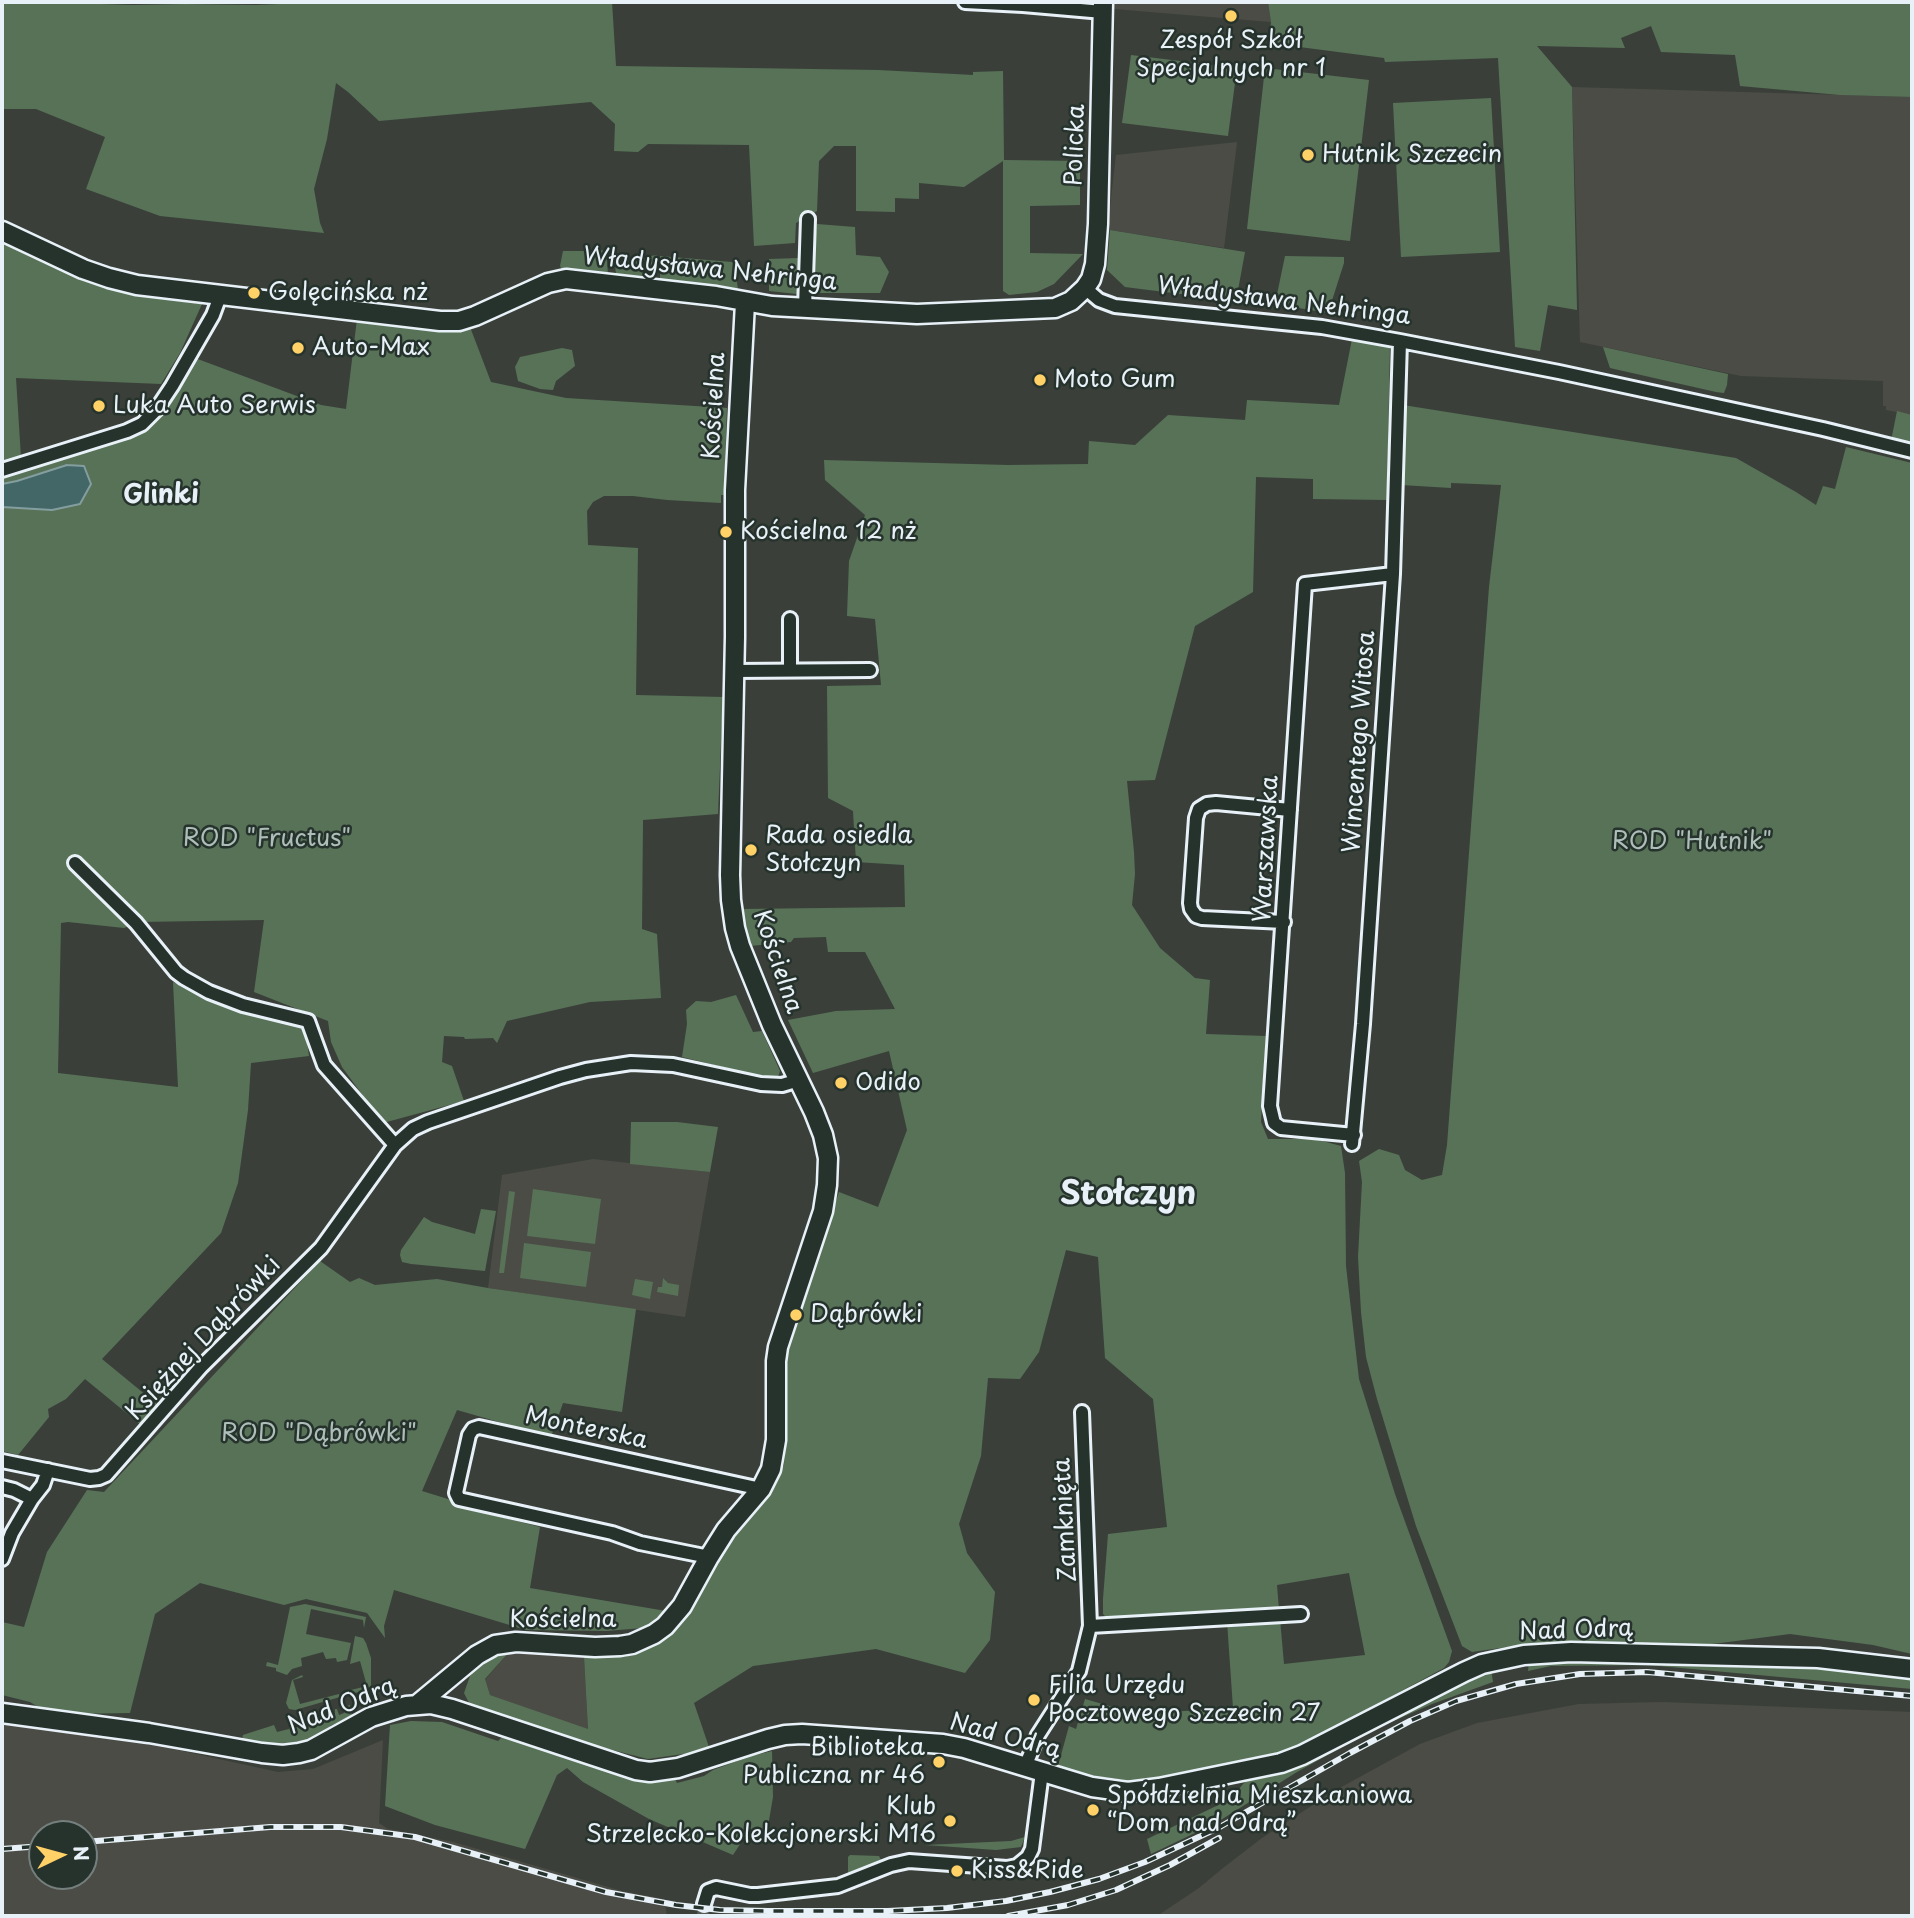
<!DOCTYPE html>
<html>
<head>
<meta charset="utf-8">
<style>
	body { margin:0 }
	#map { position:relative; width:1914px; height:1918px; overflow:hidden; background:#3a4039; font-family:"Playpen Sans",sans-serif }
	canvas { display:block }
	.frame { position:absolute; inset:0; border:4px solid #e8f1f8; pointer-events:none }
	.north { position:absolute; left:28px; top:1820px; width:70px; height:70px; box-sizing:border-box; background:#26332d; border:2px solid #747f7e; border-radius:50%; rotate:85deg; font-size:19px; font-weight:700; line-height:28px; text-align:center; color:#e8f1f8 }
	.north::after { content:''; display:block; margin:auto; width:24px; height:32px; background:#ffd166; clip-path:polygon(50% 0,100% 100%,50% 72%,0 100%) }
</style>
</head>
<body>
<div id="map">
<canvas width="1914" height="1918"></canvas>
<div class="frame"></div>
<div class="north">N</div>
</div>
<script>
const g = document.querySelector('canvas').getContext('2d');
g.lineJoin = 'round';
function fill(path, color) { g.fillStyle = color; g.fill(path, 'evenodd'); }
const poly = rows => new Path2D(rows.map(r => 'M' + r).join(''));
function strokePath(path, color, width, dash) { g.strokeStyle = color; g.lineWidth = width; g.lineCap = dash ? 'butt' : 'round'; g.setLineDash(dash || []); g.stroke(path); }
function write(font, color, halo, rows, align = 'center') {
  g.font = font + ' "Playpen Sans",sans-serif'; g.lineWidth = 5; g.setLineDash([]); g.textBaseline = 'middle'; g.strokeStyle = halo; g.fillStyle = color; for (const [text, x, y, turn = 0] of rows) {
    g.save(); g.translate(x, y); g.rotate((+turn || 0) * Math.PI / 180); g.textAlign = isNaN(turn) ? turn : align; if (halo) g.strokeText(text, 0, 0); g.fillText(text, 0, 0); g.restore();
  }
}
const built = poly([
	[1113,2,1268,2,1271,22,1114,9],
	[1572,87,1912,97,1912,415,1886,410,1886,406,1883,406,1883,381,1741,376,1580,342],
	[1237,142,1224,248,1110,230,1110,207,1116,155],
	[593,1159,710,1172,685,1317,488,1288,502,1175],
	[510,1651,584,1657,588,1730,490,1695,485,1680],
	[1662,1702,1912,1712,1912,1916,1157,1916,1199,1888,1223,1868,1262,1838,1336,1790,1420,1744,1477,1723,1579,1704],
	[2,1723,169,1748,278,1772,313,1769,383,1740,379,1823,388,1829,453,1842,622,1891,664,1899,667,1916,2,1916],
	[42,1834,84,1834,84,1876,42,1876]
]);
const green = poly([
	[2,2,102,2,101,4,133,5,185,4,256,5,327,2,612,2,616,66,878,70,973,75,973,72,1003,71,1004,160,1080,161,1080,205,1030,206,1030,253,1083,254,1054,284,1037,292,1009,295,1003,291,1003,161,964,187,919,183,919,199,895,198,895,212,856,211,856,146,834,146,819,161,817,211,796,223,795,243,754,246,749,145,648,144,638,152,614,151,615,124,591,102,379,121,348,92,336,83,327,139,314,189,320,223,324,233,160,216,86,189,105,137,36,109,3,109,2,115],
	[1268,2,1912,2,1912,97,1840,95,1740,86,1735,55,1661,52,1651,26,1621,38,1625,48,1537,46,1572,87,1577,310,1548,305,1540,351,1515,347,1498,58,1385,62,1384,58,1269,43,1271,22],
	[1131,55,1237,68,1228,136,1122,123],
	[1265,68,1369,80,1350,241,1247,229],
	[1491,98,1500,252,1401,257,1393,103],
	[817,224,855,227,856,255,880,257,889,272,880,293,812,293,810,286],
	[1110,230,1245,252,1236,301,1125,287,1107,270],
	[2,241,44,262,102,285,171,300,202,304,180,353,161,384,16,378,21,458,2,463],
	[606,250,608,274,562,270,560,266,563,251,588,251,589,254,595,254,595,251],
	[657,255,655,279,616,276,615,262],
	[660,256,732,262,735,266,738,290,660,281],
	[1285,256,1344,257,1344,263,1328,313,1275,304],
	[799,258,797,294,769,291,769,259],
	[357,319,444,331,470,327,491,382,566,398,727,408,724,495,721,495,721,503,667,500,633,496,604,496,593,502,587,511,588,545,638,548,636,695,723,697,718,814,643,820,642,929,657,934,661,998,590,1002,507,1021,497,1043,493,1038,465,1039,464,1037,444,1036,442,1062,452,1066,464,1101,383,1123,342,1067,331,1042,328,1021,254,992,264,920,139,922,124,928,68,922,61,923,58,1073,178,1087,173,982,210,997,300,1025,306,1035,309,1056,251,1063,248,1110,238,1183,221,1233,102,1359,158,1405,141,1425,85,1379,66,1399,48,1409,49,1417,18,1455,2,1451,2,476,139,435,160,416,195,358,321,405,346,409],
	[1352,339,1390,346,1387,500,1313,499,1313,479,1256,477,1253,592,1195,626,1155,780,1127,781,1134,852,1135,874,1132,905,1160,948,1195,978,1210,980,1206,1034,1266,1036,1261,1122,1268,1139,1315,1139,1341,1146,1345,1173,1346,1266,1359,1379,1395,1494,1452,1651,1449,1662,1444,1668,1379,1703,1369,1711,1294,1749,1162,1777,1132,1781,1104,1777,1102,1779,1058,1766,1069,1726,1076,1729,1085,1699,1137,1714,1233,1708,1227,1621,1280,1619,1284,1664,1365,1655,1349,1573,1277,1585,1279,1610,1109,1620,1103,1614,1103,1599,1108,1534,1167,1527,1153,1399,1105,1358,1098,1257,1066,1250,1039,1352,1020,1379,988,1378,981,1456,959,1524,967,1553,995,1592,990,1640,965,1673,876,1649,753,1666,694,1703,710,1750,685,1758,683,1754,648,1759,589,1744,473,1707,468,1701,464,1693,470,1676,480,1664,491,1655,502,1651,510,1651,485,1679,490,1695,588,1729,584,1657,625,1657,665,1637,689,1615,718,1560,751,1513,771,1494,784,1465,786,1423,783,1374,788,1346,839,1192,878,1207,907,1130,889,1051,813,1073,788,1020,836,1011,895,1009,865,952,828,952,826,937,794,938,791,942,750,946,742,909,905,907,904,865,856,862,853,811,828,798,827,686,881,685,875,619,847,616,849,561,865,515,825,480,824,460,1008,465,1088,464,1089,441,1135,445,1168,415,1245,420,1247,400,1339,405],
	[1603,347,1728,374,1727,385,1724,393,1716,392,1610,368],
	[562,348,572,350,575,366,556,381,553,390,540,389,518,381,515,367,520,357],
	[1403,405,1736,458,1796,492,1816,505,1823,486,1835,489,1846,447,1912,463,1912,1654,1873,1645,1790,1634,1705,1645,1611,1642,1536,1643,1472,1652,1462,1646,1416,1526,1377,1399,1366,1357,1361,1312,1358,1257,1362,1182,1359,1161,1379,1149,1399,1155,1405,1170,1422,1180,1442,1175,1447,1145,1489,587,1501,485,1451,483,1451,488,1401,485],
	[1897,411,1912,415,1912,445,1891,441],
	[736,995,753,1032,762,1031,780,1071,778,1077,763,1077,682,1057,687,1024,686,1010,696,1001,711,1002],
	[631,1122,677,1122,718,1127,710,1172,630,1164],
	[533,1189,601,1199,595,1244,527,1236],
	[509,1191,515,1192,504,1273,499,1273],
	[481,1209,496,1211,485,1271,411,1264,402,1262,400,1255,401,1250,424,1217,432,1222,475,1234],
	[524,1243,591,1252,586,1287,520,1278],
	[320,1261,350,1282,359,1278,375,1285,437,1279,488,1288,636,1309,622,1412,563,1403,551,1437,457,1410,422,1491,448,1499,458,1506,540,1527,530,1588,666,1611,643,1628,606,1631,526,1630,394,1590,384,1626,385,1638,367,1613,306,1599,284,1605,200,1583,155,1614,130,1713,65,1714,65,1711,40,1708,30,1702,2,1695,2,1622,24,1627,47,1552,87,1490,104,1492],
	[663,1278,668,1283,679,1285,678,1296,657,1292,658,1287,662,1287],
	[635,1279,653,1282,650,1299,632,1295],
	[305,1604,366,1617,364,1628,363,1620,311,1609,306,1634,351,1643,347,1660,337,1662,336,1658,326,1659,323,1652,301,1658,302,1666,292,1669,287,1675,276,1671,276,1668,266,1666,267,1662,278,1665,290,1607],
	[355,1636,363,1638,366,1643,371,1658,371,1686,368,1689,352,1694,351,1690,367,1686,360,1661,350,1664],
	[1579,1657,1754,1663,1834,1668,1862,1674,1912,1680,1912,1689,1648,1665,1551,1666,1528,1671,1529,1661],
	[1491,1669,1493,1682,1432,1704,1371,1731,1297,1772,1216,1823,1151,1854,1147,1839,1231,1799,1243,1784,1252,1777],
	[302,1675,303,1677,293,1680,300,1704,339,1694,340,1697,295,1710,289,1709,286,1703,292,1680],
	[350,1705,351,1710,347,1711,349,1714,352,1713,351,1716,330,1726,330,1728,308,1740,294,1745,273,1745,242,1740,243,1735,246,1734,274,1725,277,1732,289,1729,289,1721,292,1728,304,1725,303,1717,306,1718,307,1723,319,1720,318,1715,319,1713,322,1719,335,1716,335,1709,337,1709,339,1715,344,1713,343,1707],
	[411,1721,442,1722,498,1741,504,1735,548,1748,569,1759,648,1781,675,1779,677,1783,704,1776,713,1770,751,1756,772,1751,773,1797,767,1832,750,1829,733,1855,649,1819,583,1782,567,1768,557,1775,525,1849,435,1825,385,1806,390,1725],
	[1025,1837,1021,1847,996,1850,925,1845,1011,1841],
	[850,1855,879,1856,882,1862,850,1876,848,1872,848,1857]
]);
const water = poly([
	[67,465,84,466,91,484,80,504,52,510,2,507,2,484,17,481,67,465]
]);
const streetTunnel = poly([
	[703,1916,704,1904]
]);
const street = poly([
	[965,2,1023,5,1103,12],
	[1085,288,1099,300,1115,306,1322,327,1400,341,1559,372,1823,429,1912,451],
	[805,308,808,219],
	[2,470,127,431,142,424,156,410,172,386,213,315,220,296],
	[790,670,790,619],
	[734,671,870,670],
	[75,863,136,923,176,972,184,978,209,992,243,1005,308,1021,324,1065,395,1145],
	[1284,922,1202,918,1196,916,1191,909,1190,903,1196,818,1199,809,1207,804,1216,803,1290,810],
	[1354,1135,1281,1128,1274,1123,1270,1106,1305,584,1393,574],
	[1352,1144,1363,1024,1393,574,1400,341],
	[2,1461,90,1479,99,1478,106,1475,201,1367,321,1248,395,1145,413,1129,428,1122,560,1077,586,1070,631,1063,673,1065,761,1084,782,1085,799,1080],
	[2,1487,14,1490,32,1499],
	[709,1557,640,1543,612,1533,459,1499,456,1493,469,1435,473,1429,479,1427,761,1489],
	[2,1559,12,1533,32,1499,43,1485,48,1470],
	[1090,1626,1301,1614],
	[1025,1767,1038,1735,1079,1671,1090,1626,1082,1412],
	[704,1904,708,1891,716,1888,750,1895,758,1895,838,1886,891,1865,909,1861,1007,1868,1017,1866,1028,1857,1032,1849,1042,1772]
]);
const secondary = poly([
	[2,231,83,269,109,278,137,285,440,321,459,321,475,316,548,283,566,279,716,296,772,306,917,314,1055,308,1071,301,1085,288,1091,279,1095,264,1098,224,1103,2],
	[418,1704,477,1655,495,1645,516,1642,595,1647,620,1646,632,1644,654,1634,665,1626,682,1606,709,1557,726,1530,761,1489,771,1469,776,1440,776,1361,778,1347,823,1211,827,1185,828,1158,823,1135,814,1112,772,1025,740,946,735,928,731,900,730,875,735,637,735,490,745,303],
	[2,1713,149,1733,262,1753,283,1755,299,1753,311,1750,371,1717,406,1706,431,1704,452,1709,636,1770,650,1772,678,1768,768,1739,785,1735,802,1734,943,1744,964,1748,1092,1787,1128,1792,1159,1788,1281,1763,1302,1755,1464,1672,1482,1664,1524,1655,1571,1652,1818,1658,1912,1669]
]);
const rail = poly([
	[84,1842,270,1827,341,1827,415,1837,606,1892,676,1905,720,1910,768,1911,888,1911,947,1908,1006,1901,1050,1892,1099,1879,1145,1862,1218,1828,1350,1753,1410,1721,1456,1701,1516,1684,1580,1674,1647,1672,1912,1696],
	[2,1849,42,1846],
	[1008,1916,1068,1905,1116,1890,1170,1865,1219,1838]
]);
const markers = [
	[1231,16,7,"#ffd166"],
	[1308,155,7,"#ffd166"],
	[254,293,7,"#ffd166"],
	[298,348,7,"#ffd166"],
	[1040,380,7,"#ffd166"],
	[99,406,7,"#ffd166"],
	[726,532,7,"#ffd166"],
	[751,850,7,"#ffd166"],
	[841,1083,7,"#ffd166"],
	[796,1315,7,"#ffd166"],
	[1034,1700,7,"#ffd166"],
	[939,1762,7,"#ffd166"],
	[1093,1810,7,"#ffd166"],
	[950,1821,7,"#ffd166"],
	[957,1871,7,"#ffd166"]
];
const poiNames = [
	["Zespół Szkół",1231,41,"center"],
	["Specjalnych nr 1",1231,69,"center"],
	["Hutnik Szczecin",1322,155],
	["Golęcińska nż",268,293],
	["Auto-Max",312,348],
	["Moto Gum",1054,380],
	["Luka Auto Serwis",113,406],
	["Kościelna 12 nż",740,532],
	["Rada osiedla",765,836],
	["Stołczyn",765,864],
	["Odido",855,1083],
	["Dąbrówki",810,1315],
	["Filia Urzędu",1048,1686],
	["Pocztowego Szczecin 27",1048,1714],
	["Biblioteka",925,1748,"right"],
	["Publiczna nr 46",925,1776,"right"],
	["Spółdzielnia Mieszkaniowa",1107,1796],
	["“Dom nad Odrą”",1107,1824],
	["Klub",936,1807,"right"],
	["Strzelecko-Kolekcjonerski M16",936,1835,"right"],
	["Kiss&Ride",971,1871]
];
const streetNames = [
	["Policka",1076,145,-88],
	["Władysława Nehringa",710,270,6],
	["Władysława Nehringa",1284,302,7],
	["Kościelna",715,406,-87],
	["Wincentego Witosa",1360,742,-86],
	["Warszawska",1267,849,-87],
	["Kościelna",777,962,71],
	["Księżnej Dąbrówki",204,1339,-47],
	["Monterska",586,1429,12],
	["Zamknięta",1066,1520,-93],
	["Kościelna",563,1620],
	["Nad Odrą",1576,1631,-2],
	["Nad Odrą",342,1707,-22],
	["Nad Odrą",1005,1737,15]
];
const parkNames = [
	["ROD \"Fructus\"",267,839],
	["ROD \"Hutnik\"",1692,842],
	["ROD \"Dąbrówki\"",319,1434]
];
const neighbourhoodNames = [
	["Glinki",161,496]
];
const districtNames = [
	["Stołczyn",1128,1195]
];
fill(built, '#4b4c45');
fill(green, '#587258');
fill(water, '#426766');
strokePath(water, '#849ea0', 2);
strokePath(streetTunnel, '#545b56', 12, [12, 6]);
strokePath(street, '#e8f1f8', 18);
strokePath(secondary, '#e8f1f8', 23);
strokePath(street, '#26332d', 12);
strokePath(secondary, '#26332d', 18);
strokePath(rail, '#e8f1f8', 6);
strokePath(rail, '#26332d', 3.5, [10]);
for (const [x, y, r, color] of markers) { const dot = new Path2D(); dot.arc(x, y, r, 0, 2 * Math.PI); g.fillStyle = color; g.fill(dot); strokePath(dot, '#26332d', 2.5); }
write('24px', '#e8f1f8', '#26332d', poiNames, 'left');
write('24px', '#e8f1f8', '#26332d', streetNames);
write('24px', '#aebeb8', '#26332d', parkNames);
write('bold 26px', '#e8f1f8', '#26332d', neighbourhoodNames);
write('bold 32px', '#e8f1f8', '#26332d', districtNames);
</script>
</body>
</html>
